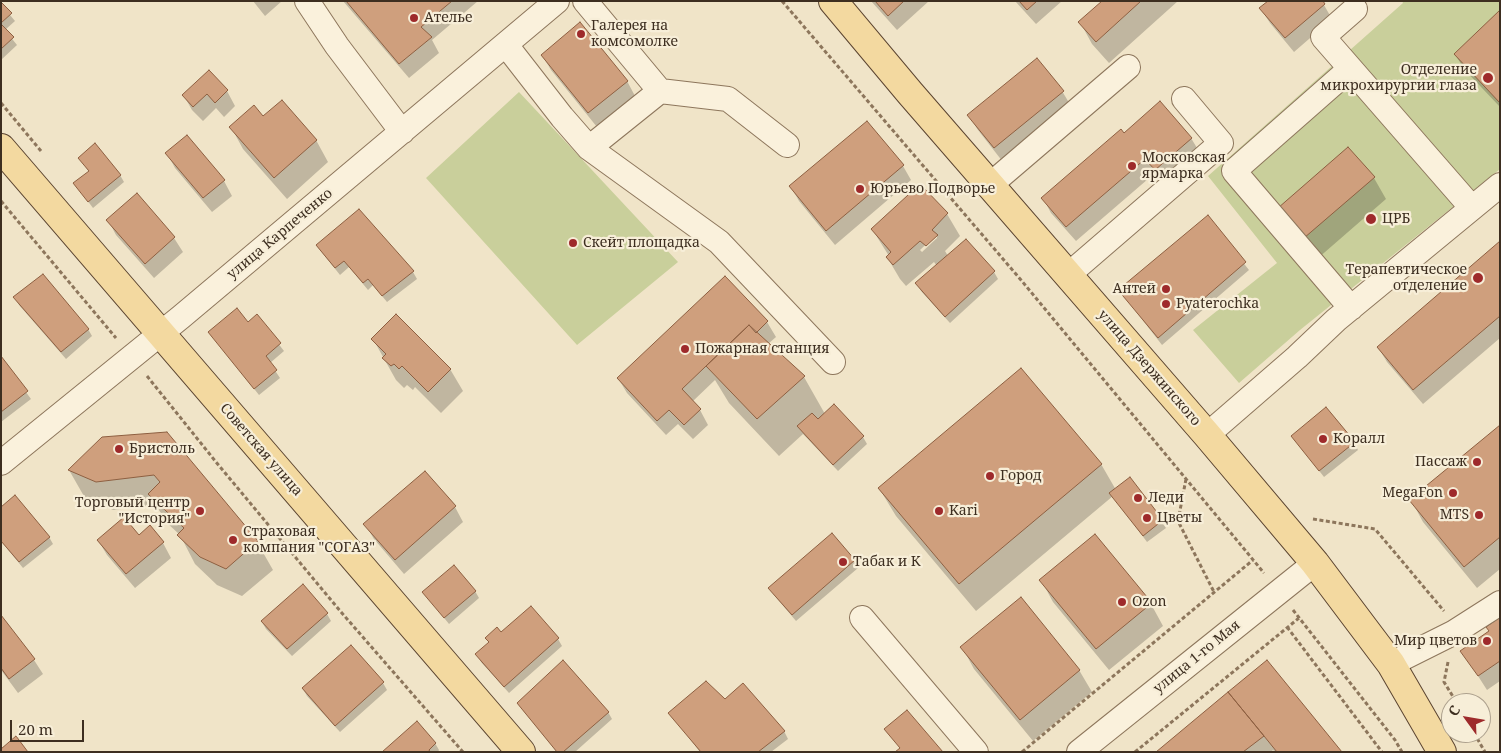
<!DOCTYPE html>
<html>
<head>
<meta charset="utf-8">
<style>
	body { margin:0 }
	#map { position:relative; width:1501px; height:753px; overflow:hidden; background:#f0e4c8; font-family:"Noto Serif",serif }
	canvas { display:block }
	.frame { position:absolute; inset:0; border:2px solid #3d2e20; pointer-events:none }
	.north { position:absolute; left:1441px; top:693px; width:50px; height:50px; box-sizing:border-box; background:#f7eed8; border:1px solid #ada18e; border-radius:50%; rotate:302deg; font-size:14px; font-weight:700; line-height:20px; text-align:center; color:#3d2e20 }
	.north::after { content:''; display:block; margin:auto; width:18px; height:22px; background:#9e2a2b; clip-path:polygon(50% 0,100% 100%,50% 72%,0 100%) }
	.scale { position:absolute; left:10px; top:720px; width:74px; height:22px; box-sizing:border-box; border:2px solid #3d2e20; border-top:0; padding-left:6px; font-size:15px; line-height:18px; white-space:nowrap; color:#3d2e20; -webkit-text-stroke:4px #f7eed8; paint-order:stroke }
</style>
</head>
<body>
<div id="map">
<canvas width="1501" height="753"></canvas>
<div class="frame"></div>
<div class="north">С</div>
<div class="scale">20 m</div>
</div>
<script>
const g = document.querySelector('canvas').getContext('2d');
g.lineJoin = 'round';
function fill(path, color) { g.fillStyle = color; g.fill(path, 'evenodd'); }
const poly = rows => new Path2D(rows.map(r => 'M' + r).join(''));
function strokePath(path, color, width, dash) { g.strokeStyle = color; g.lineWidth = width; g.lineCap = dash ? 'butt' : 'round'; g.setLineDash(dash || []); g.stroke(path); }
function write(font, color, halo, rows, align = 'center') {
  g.font = font + ' "Noto Serif",serif'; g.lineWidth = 4.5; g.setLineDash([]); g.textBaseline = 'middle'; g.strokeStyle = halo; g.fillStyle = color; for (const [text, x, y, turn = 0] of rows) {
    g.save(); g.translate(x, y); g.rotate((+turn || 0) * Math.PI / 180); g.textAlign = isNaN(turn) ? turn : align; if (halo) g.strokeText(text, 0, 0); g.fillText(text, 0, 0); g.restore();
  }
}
const green = poly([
	[1402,1,1500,1,1500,169,1300,330,1239,383,1193,330,1277,263,1208,176,1403,3],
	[519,92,678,262,577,345,426,178]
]);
const shadow = poly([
	[253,1,282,1,265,16],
	[343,1,478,1,432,40,439,53,409,78],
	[871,1,929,1,897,30],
	[1015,1,1062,1,1036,24],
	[1103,1,1178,1,1109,63,1092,44,1080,22],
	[1,4,15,21,5,30,17,45,1,60],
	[1324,5,1332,19,1294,52,1270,23,1261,9],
	[1500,11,1500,107,1464,69,1455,54],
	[542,55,627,81,635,96,597,127,551,70],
	[227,91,235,106,224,117,216,108,203,121,192,110,184,96],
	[1062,91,1071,106,1003,162,978,130,969,116],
	[263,118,316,140,328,162,287,199,243,149,231,127],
	[1124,134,1191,138,1200,153,1164,184,1155,173,1076,241,1051,213,1043,198],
	[167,153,224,181,232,196,212,212,175,168],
	[80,159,120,175,124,182,93,208,75,184,89,172],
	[903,166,911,180,835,245,799,201,791,187],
	[1374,178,1386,199,1317,259,1292,230],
	[920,186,947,214,960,236,945,251,948,256,994,272,998,279,950,323,921,291,917,284,937,266,934,262,906,286,900,279,887,257,889,256,872,229],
	[937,234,937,238,922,252,920,250],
	[1207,217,1249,270,1162,345,1120,291],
	[108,220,174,238,183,252,154,278,116,235],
	[1500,243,1500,338,1423,404,1387,362,1378,347],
	[317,246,413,272,417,279,387,302,373,285,368,290,349,267,340,275],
	[725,277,767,322,776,337,768,344,804,377,825,414,834,406,863,437,867,444,838,471,803,434,779,456,729,403,715,380,692,402,700,410,708,425,693,439,678,424,666,435,627,393,618,378],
	[15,298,88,329,92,336,66,359,19,305],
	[257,316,284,351,270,363,280,378,259,395,209,332,248,324],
	[373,339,450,369,463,391,441,413,415,387,413,390,407,385,404,388,396,380],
	[1,358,31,399,1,422],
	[1500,427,1500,569,1477,588,1423,522,1411,500],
	[166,433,257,542,273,570,242,596,217,585,195,564,180,535,166,522,156,505,113,510,85,498,69,470],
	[1292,436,1354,443,1358,450,1324,477],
	[1101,464,1116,490,1130,479,1166,528,1147,542,1113,496,976,611,896,516,879,488],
	[455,507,463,522,404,574,374,539,365,524],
	[49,537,53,544,23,568,1,541],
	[139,537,163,543,171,558,135,588,107,555,98,540],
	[854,561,858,568,796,621,774,595,770,588],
	[1041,580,1151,604,1163,626,1109,670,1053,602],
	[303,586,327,614,331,621,292,656,266,629,262,622],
	[475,591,479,598,449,624,424,593],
	[1,617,34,660,43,674,18,693,1,670],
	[1500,619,1500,681,1487,690,1462,651,1490,631],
	[501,633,558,639,562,646,509,693,481,662,477,654],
	[351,646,383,683,387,690,340,732,307,696,303,689],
	[962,647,1079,670,1092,692,1033,741,974,669],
	[1267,662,1340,752,1275,752,1273,750,1271,752,1159,752],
	[725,700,784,731,788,739,771,752,700,752,670,713],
	[518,704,608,712,612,719,575,752,557,752],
	[435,743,439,750,438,752,384,752]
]);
const building = poly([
	[346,1,452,1,421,27,432,37,399,64,346,1],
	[875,1,904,1,888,16,875,1],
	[1019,1,1037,1,1027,10,1019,1],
	[1102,1,1141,1,1096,42,1078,22,1102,1],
	[1268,1,1323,1,1325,4,1285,38,1259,8,1268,1],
	[1,2,12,13,1,23,1,2],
	[1500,10,1500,103,1454,54,1500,10],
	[580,22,628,81,588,113,541,55,580,22],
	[1,24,14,37,1,49,1,24],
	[1037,58,1064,91,994,148,967,115,1037,58],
	[209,70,228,90,215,103,207,94,193,107,182,95,209,70],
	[282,100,317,140,274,178,229,127,254,105,263,116,282,100],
	[1160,101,1192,138,1155,170,1145,159,1066,227,1041,198,1121,129,1124,133,1160,101],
	[867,121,904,165,826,231,789,186,867,121],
	[187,135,225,180,203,198,165,153,187,135],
	[95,143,121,175,88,202,73,183,89,171,78,158,95,143],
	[1348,147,1375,177,1304,238,1278,208,1348,147],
	[920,184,948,213,932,230,938,235,926,246,920,241,893,265,886,257,891,252,871,229,920,184],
	[137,193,175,237,145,264,106,220,137,193],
	[359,209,414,271,382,296,368,279,363,283,344,261,335,268,316,245,359,209],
	[1208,215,1246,262,1158,338,1118,290,1208,215],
	[966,239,995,271,945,317,915,283,966,239],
	[1500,241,1500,316,1413,390,1377,347,1500,241],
	[43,274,89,329,61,352,13,297,43,274],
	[725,276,768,321,756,333,749,325,682,389,701,409,684,425,669,410,657,421,617,378,725,276],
	[237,308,248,322,257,314,281,343,266,356,277,370,254,389,208,332,237,308],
	[396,314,451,369,428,392,402,366,399,369,394,364,391,366,382,358,386,354,371,339,396,314],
	[749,325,805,376,757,419,706,366,749,325],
	[1,356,28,391,1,412,1,356],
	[1021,368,1102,464,959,584,878,488,1021,368],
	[834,404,864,436,833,465,797,426,812,413,818,419,834,404],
	[1326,407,1355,442,1319,471,1291,436,1326,407],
	[1500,425,1500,537,1464,567,1409,500,1500,425],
	[167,432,258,541,226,569,200,557,177,535,184,528,148,494,160,482,154,475,96,482,68,470,102,437,167,432],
	[425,471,456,506,395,560,363,524,425,471],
	[1130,477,1163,520,1143,536,1109,493,1130,477],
	[15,495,50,537,19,562,1,541,1,507,15,495],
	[124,517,139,535,150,525,164,542,126,574,97,540,124,517],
	[832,533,855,560,792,615,768,588,832,533],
	[1095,534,1152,603,1096,649,1039,580,1095,534],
	[454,565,476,591,444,618,422,592,454,565],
	[303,584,328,613,287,649,261,621,303,584],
	[1021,597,1080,670,1020,720,960,647,1021,597],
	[531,606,559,638,504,687,475,654,489,642,485,638,497,627,501,632,531,606],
	[1,615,35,659,9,679,1,668,1,615],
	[1500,617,1500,661,1478,676,1460,651,1489,631,1486,627,1500,617],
	[351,645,384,682,335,726,302,688,351,645],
	[563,660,609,712,563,752,557,752,517,703,563,660],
	[1267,660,1342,752,1277,752,1264,736,1228,692,1267,660],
	[706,681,725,699,743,683,785,731,758,752,701,752,668,713,706,681],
	[1228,692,1264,736,1243,752,1156,752,1228,692],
	[907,710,943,752,895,752,900,748,884,729,907,710],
	[417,721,436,743,429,750,430,752,382,752,417,721],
	[16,736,28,752,1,752,1,749,16,736]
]);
const path = poly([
	[782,1,1021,280,1264,573],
	[1,103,41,151],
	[1,201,116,338],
	[147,376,216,462,341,612,463,752],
	[1186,479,1178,521,1214,592],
	[1313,519,1375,529,1444,611],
	[1293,610,1395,740,1402,752],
	[1287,627,1382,752],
	[1448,662,1444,682,1457,703],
	[1474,733,1485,752],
	[1022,752,1253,560],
	[1135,752,1299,618]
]);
const minor = poly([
	[307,1,337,46,402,132],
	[585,1,660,91,728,99,787,145],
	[1355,9,1323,37,1472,208],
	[506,45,562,117,589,148,719,242,833,362],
	[1350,69,1234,171,1351,308],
	[589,148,660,91],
	[990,185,1128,67],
	[1068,275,1221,143,1184,99],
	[1207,435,1297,357,1336,320,1500,185],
	[1,463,181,317,557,1],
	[862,618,976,752],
	[1391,664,1453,633,1500,603],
	[1079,752,1315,563]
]);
const major = poly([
	[833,1,910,93,1207,435,1315,563,1391,664,1442,752],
	[1,148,521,752]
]);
const markers = [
	[414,18,5,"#9e2a2b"],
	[581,34,5,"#9e2a2b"],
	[1488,78,6,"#9e2a2b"],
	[1132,166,5,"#9e2a2b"],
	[860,189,5,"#9e2a2b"],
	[1371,219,6,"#9e2a2b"],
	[573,243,5,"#9e2a2b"],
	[1478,278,6,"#9e2a2b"],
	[1166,289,5,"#9e2a2b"],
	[1166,304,5,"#9e2a2b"],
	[685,349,5,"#9e2a2b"],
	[1323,439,5,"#9e2a2b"],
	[119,449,5,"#9e2a2b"],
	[1477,462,5,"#9e2a2b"],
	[990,476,5,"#9e2a2b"],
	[1453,493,5,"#9e2a2b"],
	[1138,498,5,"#9e2a2b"],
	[200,511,5,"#9e2a2b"],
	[939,511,5,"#9e2a2b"],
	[1479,515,5,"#9e2a2b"],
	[1147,518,5,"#9e2a2b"],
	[233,540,5,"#9e2a2b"],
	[843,562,5,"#9e2a2b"],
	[1122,602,5,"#9e2a2b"],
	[1487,641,5,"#9e2a2b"]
];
const poiNames = [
	["Ателье",424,18],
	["Галерея на",591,26],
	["комсомолке",591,42],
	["Отделение",1477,70,"right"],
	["микрохирургии глаза",1477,86,"right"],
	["Московская",1142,158],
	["ярмарка",1142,174],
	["Юрьево Подворье",870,189],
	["ЦРБ",1382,219],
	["Скейт площадка",583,243],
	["Терапевтическое",1467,270,"right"],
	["отделение",1467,286,"right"],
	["Антей",1156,289,"right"],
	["Pyaterochka",1176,304],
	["Пожарная станция",695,349],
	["Коралл",1333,439],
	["Бристоль",129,449],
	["Пассаж",1467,462,"right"],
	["Город",1000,476],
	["MegaFon",1443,493,"right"],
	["Леди",1148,498],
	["Торговый центр",190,503,"right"],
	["\"История\"",190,519,"right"],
	["Kari",949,511],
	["MTS",1469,515,"right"],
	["Цветы",1157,518],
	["Страховая",243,532],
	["компания \"СОГАЗ\"",243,548],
	["Табак и К",853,562],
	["Ozon",1132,602],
	["Мир цветов",1477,641,"right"]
];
const streetNames = [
	["улица Карпеченко",280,234,-40],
	["улица Дзержинского",1149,368,49],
	["Советская улица",261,450,49],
	["улица 1-го Мая",1197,657,-39]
];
fill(green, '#c9cf9b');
fill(shadow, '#0003');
fill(building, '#cf9f7d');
strokePath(building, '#8d5f41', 1);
strokePath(minor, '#8d765c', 26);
strokePath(major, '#5b4430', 30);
strokePath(path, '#8d765c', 3, [4, 2.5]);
strokePath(minor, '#faf1dc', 24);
strokePath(major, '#f3d9a0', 28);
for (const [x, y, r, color] of markers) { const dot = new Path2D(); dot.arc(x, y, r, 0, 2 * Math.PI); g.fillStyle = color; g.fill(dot); strokePath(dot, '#f7eed8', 2); }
write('14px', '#3d2e20', '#f7eed8', poiNames, 'left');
write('14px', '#3d2e20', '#f7eed8', streetNames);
</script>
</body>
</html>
